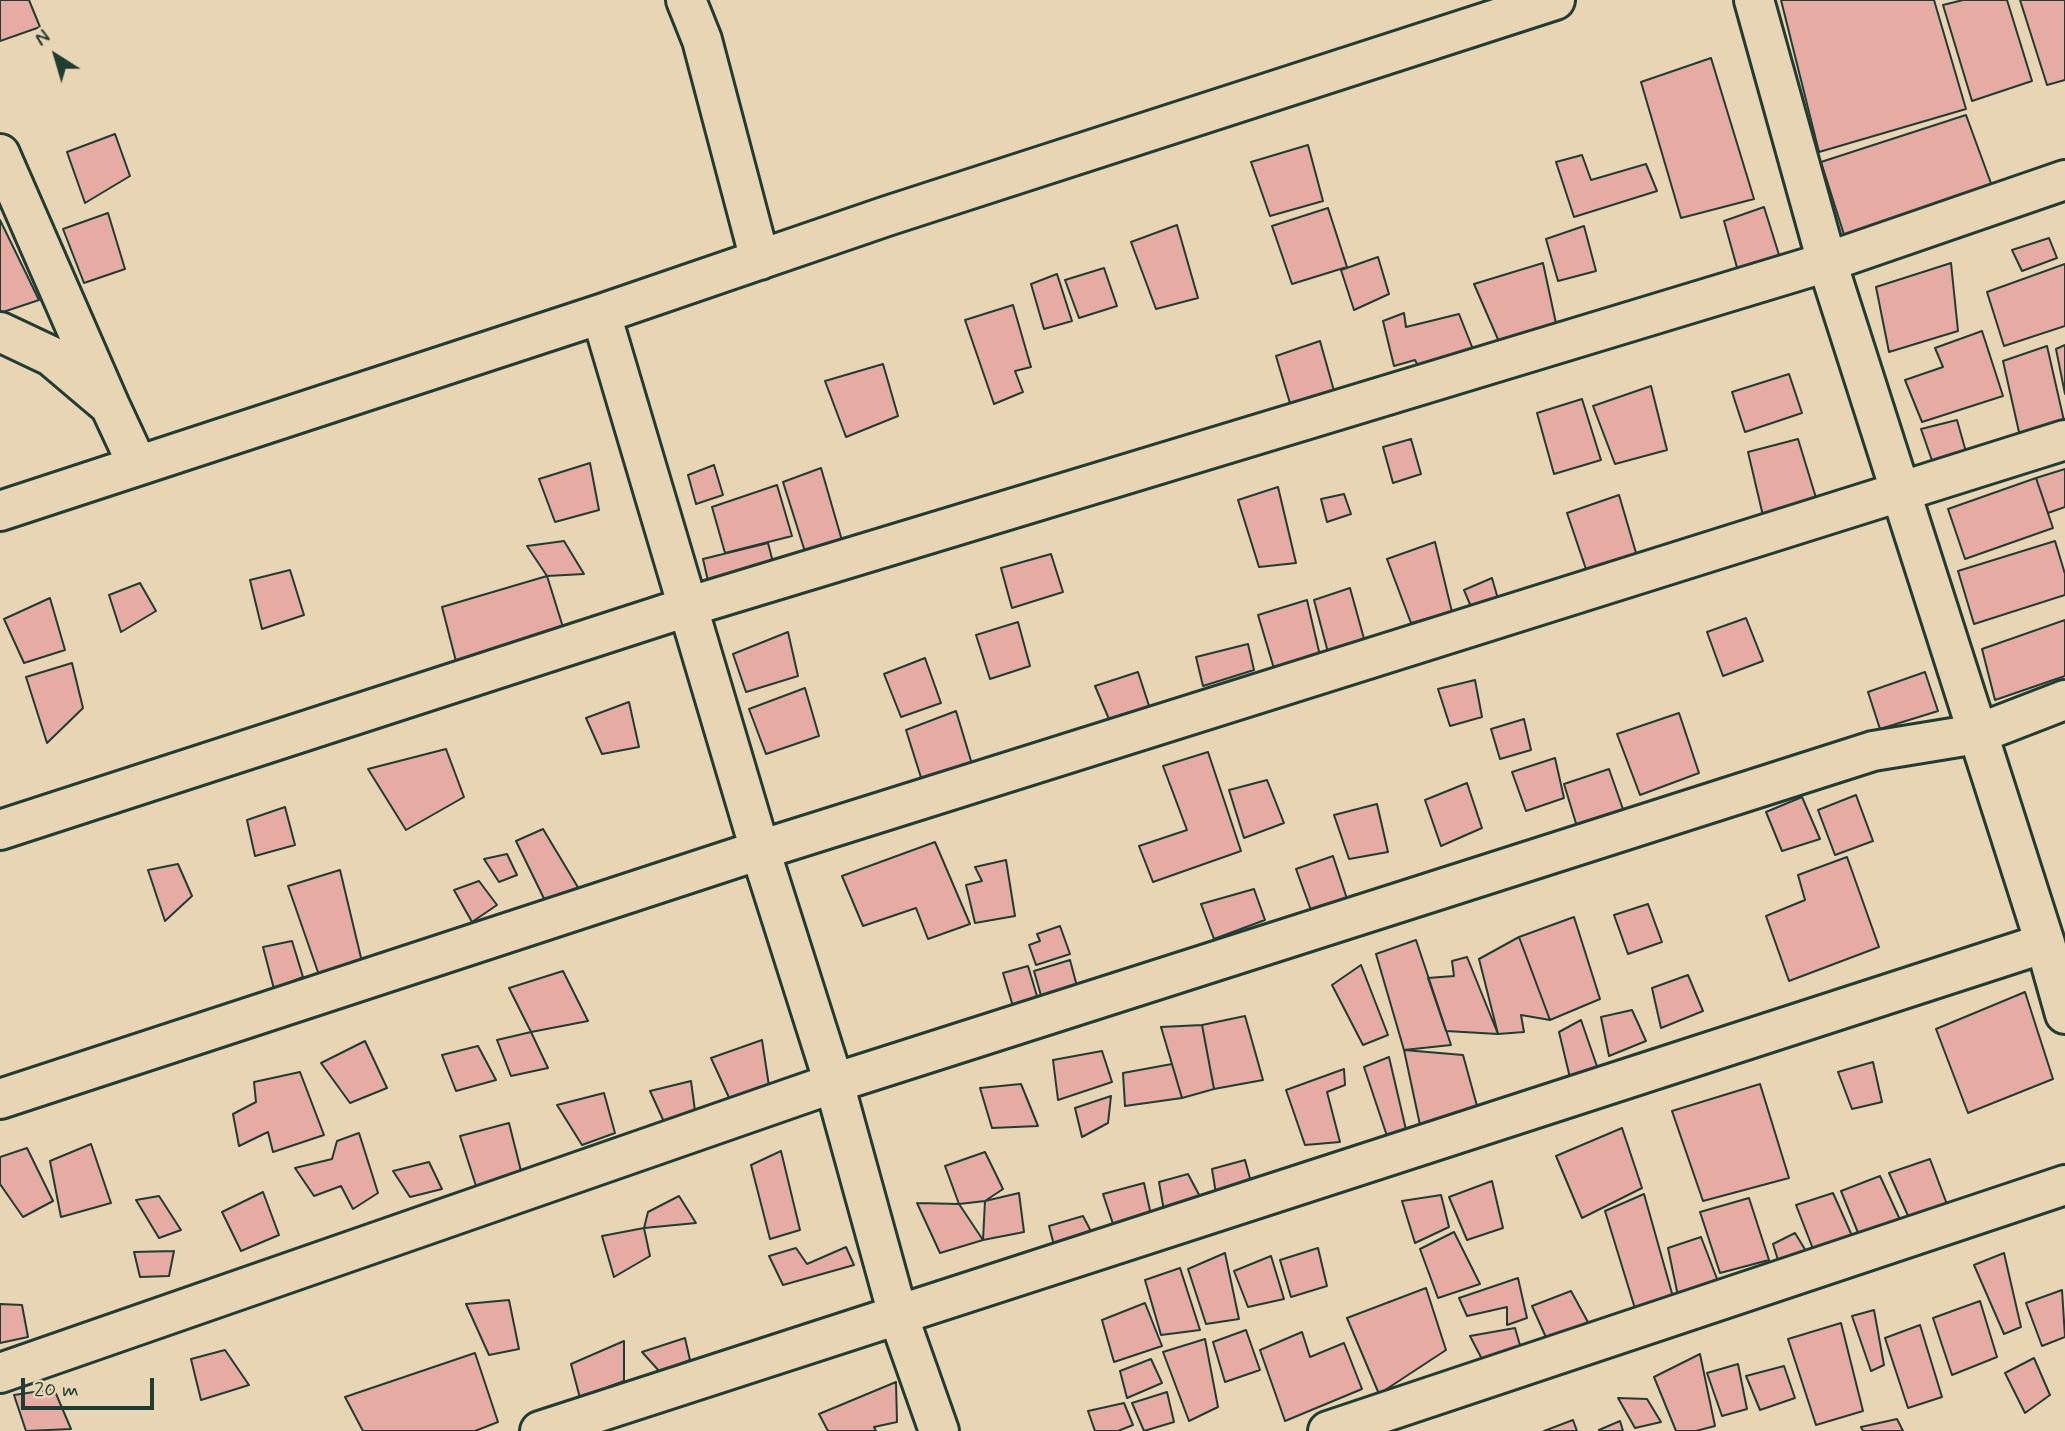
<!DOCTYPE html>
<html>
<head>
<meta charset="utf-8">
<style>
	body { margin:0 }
	#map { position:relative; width:2065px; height:1431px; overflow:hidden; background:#e8d5b3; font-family:Mynerve,sans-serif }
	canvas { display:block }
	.north { position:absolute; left:21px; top:21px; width:70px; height:70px; -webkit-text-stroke:5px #e8d5b3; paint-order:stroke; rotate:323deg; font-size:19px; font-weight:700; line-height:28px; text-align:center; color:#1f3d34 }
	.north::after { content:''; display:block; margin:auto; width:24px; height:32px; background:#1f3d34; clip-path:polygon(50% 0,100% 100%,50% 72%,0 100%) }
	.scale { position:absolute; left:21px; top:1378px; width:133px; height:32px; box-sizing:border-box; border:4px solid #1f3d34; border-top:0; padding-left:9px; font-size:21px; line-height:24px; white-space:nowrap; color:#1f3d34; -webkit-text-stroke:5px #e8d5b3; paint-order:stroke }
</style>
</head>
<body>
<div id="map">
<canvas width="2065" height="1431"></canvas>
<div class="north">N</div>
<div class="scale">20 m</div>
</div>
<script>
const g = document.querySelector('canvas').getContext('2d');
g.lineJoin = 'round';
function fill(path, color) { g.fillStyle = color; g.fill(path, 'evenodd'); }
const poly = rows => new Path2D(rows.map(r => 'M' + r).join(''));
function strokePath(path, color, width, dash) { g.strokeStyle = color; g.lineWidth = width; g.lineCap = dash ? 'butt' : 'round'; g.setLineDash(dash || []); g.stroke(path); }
const building = poly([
	[0,0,29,0,40,27,0,41,0,0],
	[1781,0,1934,0,1966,109,1819,152,1781,0],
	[1963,0,2007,0,2032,81,1972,101,1943,5,1963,0],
	[2020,0,2065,0,2065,80,2047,85,2020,0],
	[1711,58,1754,199,1681,218,1641,82,1711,58],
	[1966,115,1992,186,1846,241,1821,162,1966,115],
	[115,134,130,176,85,203,67,152,115,134],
	[1308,145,1323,201,1270,216,1251,162,1308,145],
	[1582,155,1591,180,1646,164,1657,191,1574,217,1556,162,1582,155],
	[1764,207,1780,258,1738,271,1724,221,1764,207],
	[1328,208,1347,267,1292,284,1272,226,1328,208],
	[108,213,125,269,84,283,63,229,108,213],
	[0,220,39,300,0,313,0,220],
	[1177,225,1198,298,1156,309,1131,242,1177,225],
	[1584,226,1596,271,1558,281,1546,239,1584,226],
	[2049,238,2057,258,2022,271,2012,250,2049,238],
	[1378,257,1389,294,1354,310,1341,270,1378,257],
	[1543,263,1557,328,1500,344,1474,284,1543,263],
	[1951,263,1958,331,1889,352,1876,287,1951,263],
	[2065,264,2065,326,2004,346,1987,292,2065,264],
	[1104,268,1117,306,1079,318,1065,280,1104,268],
	[1057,274,1072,321,1044,329,1031,284,1057,274],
	[1013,305,1031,367,1015,371,1023,392,994,404,965,320,1013,305],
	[1404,313,1406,327,1459,314,1478,362,1424,378,1415,360,1394,366,1383,321,1404,313],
	[1982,331,2003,396,1922,422,1905,380,1943,367,1935,348,1982,331],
	[1320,341,1336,398,1292,410,1276,356,1320,341],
	[2065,345,2065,394,2056,349,2065,345],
	[2047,346,2065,425,2021,441,2003,361,2047,346],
	[883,364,898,416,846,437,825,381,883,364],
	[1789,374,1802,413,1745,432,1732,392,1789,374],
	[1651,386,1667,450,1615,464,1593,406,1651,386],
	[1582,399,1601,460,1554,474,1537,413,1582,399],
	[1957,420,1968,459,1935,469,1921,429,1957,420],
	[1411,439,1421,474,1393,483,1383,447,1411,439],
	[1798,439,1817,501,1764,520,1748,452,1798,439],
	[590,463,599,510,555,522,539,479,590,463],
	[714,465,723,495,696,504,688,475,714,465],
	[821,468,843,544,806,555,783,482,821,468],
	[2065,469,2065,507,2048,513,2036,478,2065,469],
	[2036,478,2053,528,1965,559,1948,509,2036,478],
	[777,485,792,536,725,553,712,507,777,485],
	[1278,487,1296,563,1259,567,1238,500,1278,487],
	[1344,494,1351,514,1327,522,1321,499,1344,494],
	[1619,495,1639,563,1589,578,1567,513,1619,495],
	[564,541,584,574,547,576,527,546,564,541],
	[2055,541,2065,574,2065,595,1974,624,1958,571,2055,541],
	[1435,542,1452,612,1411,623,1387,559,1435,542],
	[768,543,777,578,711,594,703,559,768,543],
	[1051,554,1063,592,1012,608,1001,568,1051,554],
	[290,570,304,615,262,629,250,580,290,570],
	[547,576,567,640,459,673,442,607,547,576],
	[1492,578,1500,606,1474,614,1464,590,1492,578],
	[140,583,156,611,121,632,109,595,140,583],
	[1350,588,1366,646,1329,656,1314,600,1350,588],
	[50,598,65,650,24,663,4,619,50,598],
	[1307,600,1321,660,1275,672,1258,615,1307,600],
	[1746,618,1763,661,1723,676,1707,632,1746,618],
	[2065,620,2065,676,1995,700,1982,649,2065,620],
	[1018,622,1030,666,990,679,976,635,1018,622],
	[788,632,798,676,746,692,733,654,788,632],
	[1248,644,1254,670,1203,686,1196,657,1248,644],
	[925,658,941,703,901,717,884,674,925,658],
	[72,663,83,708,47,743,26,677,72,663],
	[1138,672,1153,718,1114,731,1095,686,1138,672],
	[1925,672,1938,711,1880,729,1868,692,1925,672],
	[1475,680,1482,717,1450,726,1438,689,1475,680],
	[805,688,819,736,766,754,749,709,805,688],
	[629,702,639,747,602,754,586,718,629,702],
	[956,711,975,774,924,787,906,730,956,711],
	[1679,713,1699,773,1640,795,1617,734,1679,713],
	[1524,719,1531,750,1500,759,1491,729,1524,719],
	[446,749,464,797,406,830,368,769,446,749],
	[1208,752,1241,851,1153,882,1139,846,1187,830,1163,766,1208,752],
	[1555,758,1564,798,1526,811,1512,772,1555,758],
	[1609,769,1625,815,1578,830,1564,784,1609,769],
	[1267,780,1284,823,1244,838,1229,790,1267,780],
	[1467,783,1482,828,1441,846,1425,800,1467,783],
	[1856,795,1873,841,1835,855,1818,810,1856,795],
	[1802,797,1820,839,1782,851,1766,812,1802,797],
	[1377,804,1388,852,1349,859,1334,815,1377,804],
	[285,807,295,845,255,856,247,820,285,807],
	[543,829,582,894,550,911,516,841,543,829],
	[935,842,970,924,928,939,916,908,863,926,842,876,935,842],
	[507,854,517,875,499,882,484,859,507,854],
	[1333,856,1348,902,1312,913,1296,869,1333,856],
	[1847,857,1879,947,1789,981,1766,916,1805,900,1798,875,1847,857],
	[1006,860,1015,916,975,923,966,885,982,881,975,867,1006,860],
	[178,864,192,896,165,921,148,870,178,864],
	[340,870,362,962,320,978,288,886,340,870],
	[479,881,497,905,472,922,454,890,479,881],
	[1254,889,1265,920,1214,939,1201,904,1254,889],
	[1648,904,1662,942,1628,954,1614,915,1648,904],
	[1574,917,1600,999,1550,1020,1519,937,1574,917],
	[1060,926,1070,954,1036,965,1029,945,1040,941,1037,934,1060,926],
	[1519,937,1550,1020,1521,1015,1524,1032,1498,1034,1479,959,1519,937],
	[1416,940,1451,1045,1404,1050,1376,954,1416,940],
	[292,941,303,977,274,989,263,947,292,941],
	[1467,957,1498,1034,1446,1031,1428,978,1454,976,1452,961,1467,957],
	[1070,960,1079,994,1044,1006,1034,971,1070,960],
	[1361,965,1388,1035,1363,1045,1332,985,1361,965],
	[1028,966,1040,1006,1015,1013,1003,973,1028,966],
	[563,971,588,1021,531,1032,509,988,563,971],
	[1688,975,1703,1011,1661,1028,1652,988,1688,975],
	[2025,992,2053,1079,1968,1113,1936,1029,2025,992],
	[1632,1010,1646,1041,1609,1056,1601,1017,1632,1010],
	[1245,1016,1263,1080,1214,1089,1202,1025,1245,1016],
	[1581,1020,1600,1075,1571,1082,1559,1032,1581,1020],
	[1202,1025,1214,1089,1182,1098,1161,1027,1202,1025],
	[531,1032,548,1068,511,1076,497,1040,531,1032],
	[762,1040,769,1086,731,1102,711,1058,762,1040],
	[365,1041,387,1088,350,1103,321,1063,365,1041],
	[478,1046,496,1080,456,1091,442,1055,478,1046],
	[1404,1050,1463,1055,1482,1124,1423,1139,1404,1050],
	[1102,1051,1112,1082,1058,1100,1053,1060,1102,1051],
	[1389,1057,1407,1134,1390,1145,1364,1067,1389,1057],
	[1873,1062,1882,1102,1852,1109,1838,1072,1873,1062],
	[1172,1064,1182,1098,1125,1106,1123,1073,1172,1064],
	[1344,1069,1345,1085,1327,1092,1340,1142,1305,1145,1286,1090,1344,1069],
	[300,1072,324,1135,273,1152,268,1132,239,1146,233,1114,256,1102,254,1082,300,1072],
	[691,1081,695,1111,665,1124,650,1091,691,1081],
	[1021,1084,1038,1126,992,1128,980,1088,1021,1084],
	[1760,1084,1789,1178,1703,1201,1672,1111,1760,1084],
	[604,1093,615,1133,582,1145,557,1105,604,1093],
	[1111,1096,1108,1123,1082,1137,1075,1108,1111,1096],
	[509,1123,522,1175,477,1189,460,1136,509,1123],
	[1622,1128,1642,1188,1582,1218,1556,1156,1622,1128],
	[359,1133,378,1193,353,1209,341,1186,314,1196,295,1168,332,1159,337,1141,359,1133],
	[91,1144,111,1203,61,1217,50,1161,91,1144],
	[27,1148,53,1201,23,1217,0,1184,0,1157,27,1148],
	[781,1151,800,1230,770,1239,751,1165,781,1151],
	[985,1152,1003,1189,985,1201,959,1204,945,1166,985,1152],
	[1930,1159,1948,1207,1909,1218,1889,1173,1930,1159],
	[1245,1160,1254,1193,1217,1200,1212,1169,1245,1160],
	[429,1162,442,1189,410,1197,393,1171,429,1162],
	[1188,1174,1205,1206,1165,1217,1159,1182,1188,1174],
	[1880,1176,1902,1224,1861,1240,1841,1191,1880,1176],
	[1492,1181,1503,1228,1467,1240,1449,1197,1492,1181],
	[1144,1183,1151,1215,1114,1227,1103,1194,1144,1183],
	[263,1192,279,1235,241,1251,222,1212,263,1192],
	[1019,1193,1024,1232,983,1240,985,1201,1019,1193],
	[1833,1193,1853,1238,1813,1249,1796,1205,1833,1193],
	[1644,1194,1675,1304,1637,1315,1605,1211,1644,1194],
	[1441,1195,1449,1227,1415,1243,1402,1201,1441,1195],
	[159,1196,181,1230,159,1238,136,1200,159,1196],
	[679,1196,696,1223,644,1228,648,1212,679,1196],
	[1749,1198,1769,1260,1720,1273,1700,1212,1749,1198],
	[917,1203,959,1204,983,1240,940,1253,917,1203],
	[1083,1216,1096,1241,1055,1249,1049,1226,1083,1216],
	[644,1228,650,1256,614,1277,602,1236,644,1228],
	[1454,1232,1480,1284,1438,1298,1420,1249,1454,1232],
	[1795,1233,1812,1261,1782,1273,1773,1244,1795,1233],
	[1701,1237,1719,1284,1678,1296,1668,1248,1701,1237],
	[846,1247,854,1265,783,1285,769,1256,796,1248,807,1264,846,1247],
	[1318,1248,1327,1286,1291,1297,1280,1260,1318,1248],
	[174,1251,169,1276,140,1277,134,1252,174,1251],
	[1225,1253,1239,1319,1206,1324,1188,1269,1225,1253],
	[2004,1253,2021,1327,2004,1334,1974,1265,2004,1253],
	[1271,1256,1284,1299,1248,1307,1234,1271,1271,1256],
	[1180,1268,1200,1330,1161,1335,1145,1280,1180,1268],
	[1518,1278,1527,1318,1507,1325,1507,1307,1467,1316,1459,1298,1518,1278],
	[1426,1288,1446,1350,1379,1394,1347,1318,1426,1288],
	[2062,1290,2065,1337,2042,1346,2026,1303,2062,1290],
	[1571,1291,1595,1335,1552,1351,1532,1306,1571,1291],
	[509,1300,519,1349,489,1355,466,1304,509,1300],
	[1980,1301,1997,1357,1952,1375,1933,1318,1980,1301],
	[1145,1303,1162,1346,1114,1362,1102,1320,1145,1303],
	[0,1304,22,1305,28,1337,0,1343,0,1304],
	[1874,1310,1884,1365,1871,1371,1852,1316,1874,1310],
	[1841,1323,1863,1411,1816,1425,1788,1339,1841,1323],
	[1920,1325,1942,1397,1908,1408,1885,1338,1920,1325],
	[1515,1328,1522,1352,1485,1365,1470,1336,1515,1328],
	[1246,1330,1260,1370,1225,1382,1213,1342,1246,1330],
	[1302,1332,1310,1357,1344,1343,1362,1389,1285,1421,1260,1350,1302,1332],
	[685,1338,690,1360,660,1372,642,1352,685,1338],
	[1205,1339,1218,1407,1189,1421,1163,1352,1205,1339],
	[624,1341,624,1381,580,1398,571,1364,624,1341],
	[225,1350,249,1385,201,1400,191,1359,225,1350],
	[475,1353,498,1422,475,1431,363,1431,345,1397,475,1353],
	[1700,1354,1715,1426,1696,1431,1676,1431,1654,1377,1700,1354],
	[2034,1358,2050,1395,2025,1413,2005,1373,2034,1358],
	[1151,1359,1162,1383,1127,1398,1120,1371,1151,1359],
	[1738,1364,1747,1409,1722,1416,1707,1373,1738,1364],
	[1784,1366,1795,1398,1760,1410,1746,1376,1784,1366],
	[896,1382,897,1422,874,1427,876,1431,828,1431,819,1414,896,1382],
	[54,1389,71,1429,26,1431,14,1395,54,1389],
	[1167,1392,1174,1422,1144,1431,1132,1403,1167,1392],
	[1618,1398,1647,1399,1661,1422,1635,1428,1618,1398],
	[1124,1403,1133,1425,1118,1431,1095,1431,1088,1411,1124,1403],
	[1897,1419,1903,1431,1863,1431,1861,1427,1897,1419],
	[1573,1420,1577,1431,1544,1431,1573,1420],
	[1620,1421,1623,1431,1599,1431,1599,1430,1620,1421]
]);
const minor = poly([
	[686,0,702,40,760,260],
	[1754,0,1827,262,2045,943,2065,1014],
	[0,154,110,406],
	[601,314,760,850,834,1083,898,1315,939,1431],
	[0,332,51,356,110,406,137,464],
	[0,511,601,314,887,216,1555,0],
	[0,830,687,607,1827,262,2065,180],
	[0,1099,760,850,2065,440],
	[0,1373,834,1083,1873,751,1977,734,2065,700],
	[540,1431,2045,943],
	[1328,1431,2065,1185]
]);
fill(building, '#e6aba3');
strokePath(building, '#1f3d34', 2);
strokePath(minor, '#1f3d34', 44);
strokePath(minor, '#e8d5b3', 38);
</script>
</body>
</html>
